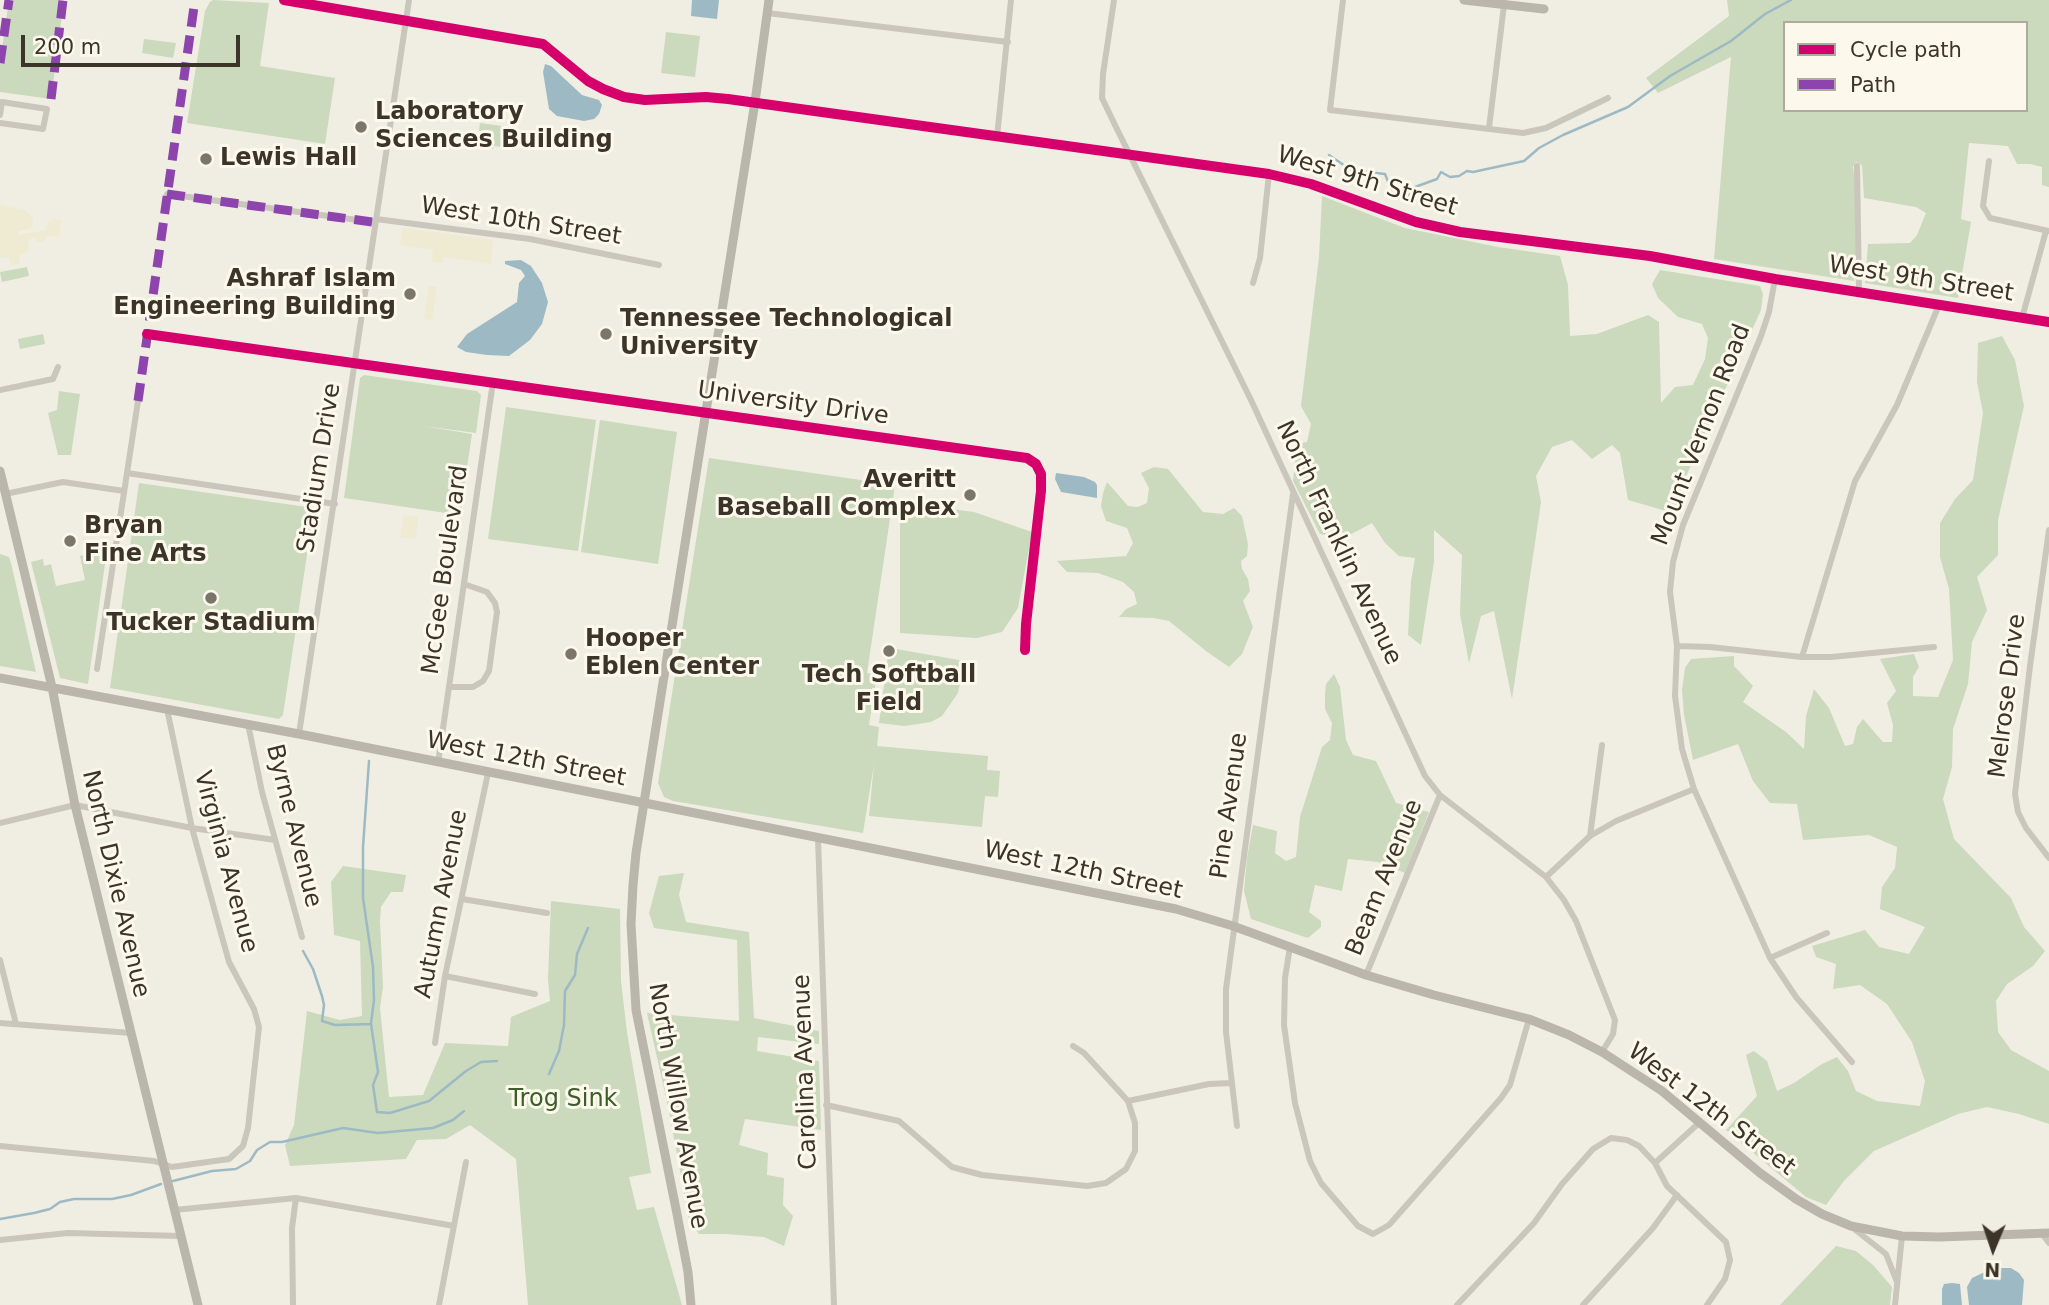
<!DOCTYPE html>
<html>
<head>
<meta charset="utf-8">
<style>
	body { margin:0 }
	#map { position:relative; width:2049px; height:1305px; overflow:hidden; background:#f0eee3; font-family:"DejaVu Sans",sans-serif }
	canvas { display:block }
	.legend { position:absolute; left:1783px; top:21px; width:245px; height:91px; box-sizing:border-box; background:#fcf9ec; border:2px solid #afaa9e; margin:0; padding:9px 12px; list-style:none; font-size:21px; color:#3c3429 }
	.legend li { display:flex; align-items:center; gap:14px; height:35px }
	.legend b { width:35px; border:2px solid #afaa9e }
	.north { position:absolute; left:1958px; top:1214px; width:70px; height:70px; -webkit-text-stroke:5px #fcf9ec; paint-order:stroke; rotate:182deg; font-size:19px; font-weight:700; line-height:28px; text-align:center; color:#3c3429 }
	.north::after { content:''; display:block; margin:auto; width:24px; height:32px; background:#3c3429; clip-path:polygon(50% 0,100% 100%,50% 72%,0 100%) }
	.scale { position:absolute; left:21px; top:35px; width:219px; height:32px; box-sizing:border-box; border:4px solid #3c3429; border-top:0; padding-left:9px; font-size:21px; line-height:24px; white-space:nowrap; color:#3c3429; -webkit-text-stroke:5px #fcf9ec; paint-order:stroke }
</style>
</head>
<body>
<div id="map">
<canvas width="2049" height="1305"></canvas>
<ul class="legend">
<li><b style="height:9px;background:#d6006c"></b>Cycle path</li>
<li><b style="height:9px;background:#8e44ad"></b>Path</li>
</ul>
<div class="north">N</div>
<div class="scale">200 m</div>
</div>
<script>
const g = document.querySelector('canvas').getContext('2d');
g.lineJoin = 'round';
function fill(path, color) { g.fillStyle = color; g.fill(path, 'evenodd'); }
const poly = rows => new Path2D(rows.map(r => 'M' + r).join(''));
function strokePath(path, color, width, dash) { g.strokeStyle = color; g.lineWidth = width; g.lineCap = dash ? 'butt' : 'round'; g.setLineDash(dash || []); g.stroke(path); }
function write(font, color, halo, rows, align = 'center') {
  g.font = font + ' "DejaVu Sans",sans-serif'; g.lineWidth = 6; g.setLineDash([]); g.textBaseline = 'middle'; g.strokeStyle = halo; g.fillStyle = color; for (const [text, x, y, turn = 0] of rows) {
    g.save(); g.translate(x, y); g.rotate((+turn || 0) * Math.PI / 180); g.textAlign = isNaN(turn) ? turn : align; if (halo) g.strokeText(text, 0, 0); g.fillText(text, 0, 0); g.restore();
  }
}
const green = poly([
	[9,0,64,0,51,99,0,92,0,63],
	[213,0,269,3,260,66,335,78,325,144,187,123,205,11,210,2],
	[1727,0,2049,0,2049,187,2042,185,2042,167,2030,164,2017,164,2008,146,1969,143,1961,219,1971,222,1958,298,1865,283,1868,244,1910,243,1917,235,1926,213,1916,207,1864,198,1862,165,1856,162,1853,167,1856,186,1856,265,1854,281,1714,259,1731,57,1658,93,1646,78,1729,16],
	[1785,23,2026,23,2026,110,1785,110],
	[666,32,700,36,695,77,661,73],
	[144,39,176,43,173,58,142,53],
	[480,123,517,128,514,148,494,146,493,149,477,147],
	[1322,196,1405,228,1498,247,1560,256,1568,285,1570,336,1597,334,1648,315,1659,322,1661,403,1675,387,1693,385,1705,359,1708,338,1702,324,1678,317,1658,298,1652,284,1660,270,1760,286,1763,294,1761,310,1687,474,1673,513,1628,500,1620,453,1612,445,1592,459,1572,440,1552,447,1536,476,1541,502,1512,699,1494,611,1481,616,1469,663,1460,614,1462,555,1434,530,1434,562,1421,645,1408,635,1411,581,1415,558,1399,556,1385,543,1372,523,1344,538,1320,534,1293,481,1297,444,1307,442,1311,424,1301,406,1319,257],
	[27,267,29,276,2,282,0,272],
	[43,334,45,344,20,349,18,339],
	[2002,336,2015,360,2024,406,1998,520,1998,555,1977,577,1987,610,1972,642,1968,684,1953,729,1952,767,1943,799,1954,839,2011,898,2024,927,2045,951,2033,966,2007,984,1996,1001,1998,1032,2011,1050,2049,1071,2049,1124,2019,1114,1987,1107,1958,1114,1874,1151,1844,1181,1826,1205,1806,1197,1726,1130,1757,1096,1746,1055,1754,1051,1767,1061,1777,1091,1794,1083,1822,1064,1837,1057,1848,1071,1856,1091,1877,1101,1920,1106,1925,1081,1912,1042,1887,1004,1860,985,1833,989,1836,964,1816,957,1812,946,1865,930,1879,947,1909,954,1925,927,1880,909,1882,887,1895,868,1897,847,1869,835,1803,840,1797,804,1770,803,1753,781,1738,744,1693,760,1684,715,1682,690,1685,668,1691,659,1734,656,1734,666,1753,686,1743,702,1786,732,1804,749,1806,716,1814,689,1829,708,1845,746,1853,744,1857,727,1863,719,1883,742,1892,742,1893,725,1887,703,1896,691,1880,659,1914,654,1919,667,1913,677,1913,696,1938,697,1953,660,1949,589,1940,557,1940,523,1955,499,1973,480,1983,413,1977,382,1978,343],
	[364,375,477,391,481,395,476,433,423,426,472,434,460,515,344,498,360,378],
	[59,391,80,394,71,455,58,455,48,413,57,410],
	[506,407,596,420,578,551,488,539],
	[600,420,677,432,658,564,581,552],
	[709,458,895,485,867,673,877,675,869,725,879,727,877,746,988,756,987,770,1000,771,998,797,985,796,982,827,869,816,874,764,863,833,673,801,664,797,658,783],
	[1154,467,1168,469,1203,512,1223,514,1234,508,1242,516,1248,544,1247,556,1241,561,1242,569,1248,579,1250,591,1243,601,1253,627,1242,654,1229,667,1206,651,1169,621,1153,618,1119,617,1126,609,1137,604,1134,592,1123,582,1098,573,1067,572,1057,561,1126,556,1133,543,1127,528,1106,521,1101,506,1103,493,1107,482,1128,506,1138,507,1147,503,1149,488,1141,473],
	[139,483,314,508,283,715,279,719,110,688],
	[911,504,974,512,1032,532,1018,608,1002,632,977,638,900,633,900,524,902,513],
	[107,550,88,684,60,678,31,562,43,559,44,566,51,564,56,586,85,580,80,556],
	[0,554,9,557,11,563,36,672,0,666],
	[896,649,965,661,958,693,942,716,931,722,904,726,879,723,888,655],
	[1334,674,1340,687,1346,740,1353,755,1376,761,1396,803,1429,812,1405,873,1378,862,1348,859,1342,891,1315,885,1309,912,1321,921,1321,927,1308,938,1251,919,1244,891,1247,858,1253,825,1277,831,1275,853,1286,861,1296,857,1300,817,1322,747,1330,740,1332,723,1325,709,1325,694,1326,684],
	[343,866,406,875,403,892,391,892,381,907,380,921,383,987,380,1008,389,1097,423,1095,445,1043,508,1046,511,1017,550,1001,548,979,551,901,620,909,621,981,627,1032,651,1173,629,1177,637,1210,654,1207,682,1305,528,1305,516,1159,470,1125,446,1139,417,1140,406,1159,290,1166,285,1145,294,1125,307,1011,340,1020,362,1016,360,941,334,935,331,882],
	[684,873,679,895,686,922,749,932,754,1018,819,1031,819,1044,758,1037,757,1051,819,1061,821,1130,745,1119,739,1145,768,1153,767,1175,784,1178,783,1205,793,1216,784,1246,764,1237,725,1234,699,1234,689,1220,669,1111,647,1013,739,1021,737,940,654,928,649,913,659,876],
	[1836,1246,1856,1251,1873,1265,1892,1287,1890,1305,1780,1305]
]);
const plaza = poly([
	[0,205,24,210,34,218,31,228,18,231,19,235,45,230,49,222,55,219,61,220,59,238,52,235,48,236,43,242,38,242,35,238,28,240,29,250,19,256,20,264,11,266,9,257,0,258],
	[403,228,493,240,491,264,443,257,442,263,432,262,433,250,400,245],
	[429,286,437,287,432,320,424,319],
	[404,515,419,517,415,539,400,537]
]);
const water = poly([
	[692,0,719,0,717,19,691,16],
	[545,64,551,66,582,95,599,100,602,105,599,114,594,119,584,121,557,116,549,109,543,72],
	[521,260,531,266,542,283,548,302,542,324,530,340,509,356,487,355,466,352,457,347,467,334,517,302,519,283,525,276,521,270,505,264,505,261],
	[1056,473,1084,477,1095,482,1097,485,1097,498,1061,492,1055,479],
	[2002,1268,2011,1268,2019,1273,2024,1280,2022,1305,1969,1305,1967,1287,1972,1278,1989,1270],
	[1952,1283,1960,1284,1962,1305,1942,1305,1942,1289,1944,1284]
]);
const stream = poly([
	[1329,155,1351,170,1385,174,1393,194,1400,197,1409,195,1415,187,1437,179,1441,172,1450,177,1459,176,1467,171,1473,172,1524,161,1539,148,1563,135,1628,107,1670,76,1731,41,1765,14,1791,0],
	[369,761,363,847,363,898,373,967,374,1000,371,1023],
	[303,951,313,969,322,996,324,1005,322,1021,335,1025,371,1024,377,1065,378,1072,373,1085,377,1112,390,1113,429,1101,466,1071,481,1062,497,1061],
	[549,1074,559,1051,564,1025,565,991,575,975,577,954,588,928],
	[173,1181,212,1171,236,1169,250,1161,257,1150,270,1142,282,1142,343,1128,378,1133,433,1128,453,1120,464,1111],
	[0,1219,34,1213,50,1209,60,1202,74,1199,112,1199,131,1195,161,1184]
]);
const street = poly([
	[284,0,543,44,588,81,603,89,624,97,645,100,706,97,728,99,1269,174,1311,184,1416,222,1460,232,1650,256,1775,279,2049,322],
	[1114,0,1103,74,1102,98,1115,125,1251,400,1425,776,1440,795,1546,877,1564,900,1576,921,1615,1020,1613,1034,1602,1052],
	[1343,0,1330,110,1523,133,1546,128,1608,98],
	[767,13,1008,42],
	[0,115,2,102,47,109,43,129,0,123],
	[1489,128,1504,5],
	[997,137,1011,0],
	[1989,161,1983,206,1990,218,2049,231],
	[1857,166,1859,292],
	[167,194,372,222],
	[376,219,530,239,659,265],
	[1775,279,1769,312,1761,336,1683,525,1673,562,1670,592,1677,646,1675,696,1682,749,1694,789,1770,958,1796,997,1852,1062],
	[1253,283,1260,258,1269,174],
	[2022,318,2046,231],
	[356,363,1027,458,1036,464,1041,474,1041,491,1026,624,1025,650],
	[0,390,53,379,58,367],
	[127,473,335,504],
	[5,494,63,482,124,491],
	[2049,530,2030,666,2015,794,2018,812,2026,828,2049,858],
	[1677,646,1710,647,1802,657,1831,657,1934,647],
	[1802,657,1855,481,1897,405,1939,305],
	[97,669,138,401],
	[449,687,473,687,483,681,489,671,497,612,495,603,487,592,464,584],
	[248,724,262,792,302,937],
	[299,734,409,0],
	[438,763,493,382],
	[0,823,75,805,192,828,275,840],
	[1590,836,1602,745],
	[818,838,834,1305],
	[1546,877,1590,836,1616,821,1694,789],
	[462,899,547,913],
	[1290,947,1285,978,1284,1025,1295,1103,1310,1161,1321,1183,1358,1226,1373,1234,1389,1225,1501,1098,1510,1085,1529,1019],
	[1770,958,1827,933],
	[0,960,16,1024],
	[1366,975,1440,795],
	[445,976,535,994],
	[0,1023,131,1033],
	[435,1043,445,976,488,773],
	[1128,1101,1209,1084,1232,1083],
	[826,1105,899,1121,952,1167,982,1175,1087,1186,1106,1183,1126,1169,1135,1151,1135,1123,1128,1101,1084,1053,1073,1046],
	[1237,1126,1226,1032,1226,989,1293,494],
	[0,1146,154,1161,172,1167,229,1159,243,1146,248,1128,259,1027,254,1009,229,962,217,919,192,828,167,709],
	[1655,1163,1700,1122],
	[174,1210,296,1198,454,1226],
	[1853,1228,1886,1254,1897,1282],
	[2041,1232,2049,1243],
	[0,1240,68,1233,180,1236],
	[293,1305,292,1228,296,1198],
	[439,1305,466,1162],
	[1457,1305,1534,1223,1562,1184,1593,1149,1611,1138,1627,1140,1639,1146,1655,1163,1667,1186,1726,1242,1730,1260,1725,1279,1707,1305],
	[1583,1305,1653,1228,1677,1195],
	[1895,1305,1902,1236]
]);
const secondary = poly([
	[1464,0,1544,9],
	[0,471,52,687,75,805,198,1305],
	[0,678,299,734,1176,909,1233,926,1366,975,1434,995,1529,1019,1569,1035,1602,1052,1662,1091,1760,1173,1796,1199,1822,1214,1851,1226,1902,1236,1939,1237,2049,1233],
	[691,1305,688,1272,677,1214,636,1010,631,924,633,885,636,853,755,102,769,0]
]);
const quiet = poly([
	[0,63,9,0],
	[51,99,63,0],
	[167,194,372,222],
	[138,401,195,0]
]);
const cycleway = poly([
	[284,0,543,44,588,81,603,89,624,97,645,100,706,97,728,99,1269,174,1311,184,1416,222,1460,232,1650,256,1775,279,2049,322],
	[147,334,1027,458,1036,464,1041,474,1041,491,1026,624,1025,650]
]);
const markers = [
	[361,127,7,"#7b756a"],
	[206,159,7,"#7b756a"],
	[410,294,7,"#7b756a"],
	[606,334,7,"#7b756a"],
	[970,495,7,"#7b756a"],
	[70,541,7,"#7b756a"],
	[211,598,7,"#7b756a"],
	[889,651,7,"#7b756a"],
	[571,654,7,"#7b756a"]
];
const poiNames = [
	["Laboratory",375,113],
	["Sciences Building",375,141],
	["Lewis Hall",220,159],
	["Ashraf Islam",396,280,"right"],
	["Engineering Building",396,308,"right"],
	["Tennessee Technological",620,320],
	["University",620,348],
	["Averitt",956,481,"right"],
	["Baseball Complex",956,509,"right"],
	["Bryan",84,527],
	["Fine Arts",84,555],
	["Tucker Stadium",211,624,"center"],
	["Hooper",585,640],
	["Eblen Center",585,668],
	["Tech Softball",889,676,"center"],
	["Field",889,704,"center"]
];
const streetNames = [
	["West 9th Street",1367,182,17],
	["West 10th Street",521,222,9],
	["West 9th Street",1921,280,9],
	["University Drive",793,404,8],
	["Mount Vernon Road",1702,435,-69],
	["Stadium Drive",320,468,-81],
	["North Franklin Avenue",1338,543,65],
	["McGee Boulevard",446,570,-82],
	["Melrose Drive",2008,696,-83],
	["West 12th Street",526,760,11],
	["Pine Avenue",1230,806,-82],
	["Byrne Avenue",293,826,76],
	["Virginia Avenue",225,862,75],
	["West 12th Street",1083,871,12],
	["Beam Avenue",1385,878,-68],
	["North Dixie Avenue",115,884,77],
	["Autumn Avenue",442,904,-79],
	["Carolina Avenue",806,1072,-92],
	["North Willow Avenue",677,1106,80],
	["West 12th Street",1711,1110,37]
];
const parkNames = [
	["Trog Sink",563,1100]
];
fill(green, '#cbd9bc');
fill(plaza, '#efead2');
fill(water, '#9dbac4');
strokePath(stream, '#9dbac4', 2.5);
strokePath(street, '#cac6bc', 6);
strokePath(secondary, '#bab6ac', 9);
strokePath(quiet, '#8e44ad', 9, [18, 9]);
strokePath(cycleway, '#d6006c', 10);
for (const [x, y, r, color] of markers) { const dot = new Path2D(); dot.arc(x, y, r, 0, 2 * Math.PI); g.fillStyle = color; g.fill(dot); strokePath(dot, '#fcf9ec', 2.5); }
write('bold 24px', '#3c3429', '#fcf9ec', poiNames, 'left');
write('24px', '#3c3429', '#fcf9ec', streetNames);
write('24px', '#3d5d2a', '#fcf9ec', parkNames);
</script>
</body>
</html>
